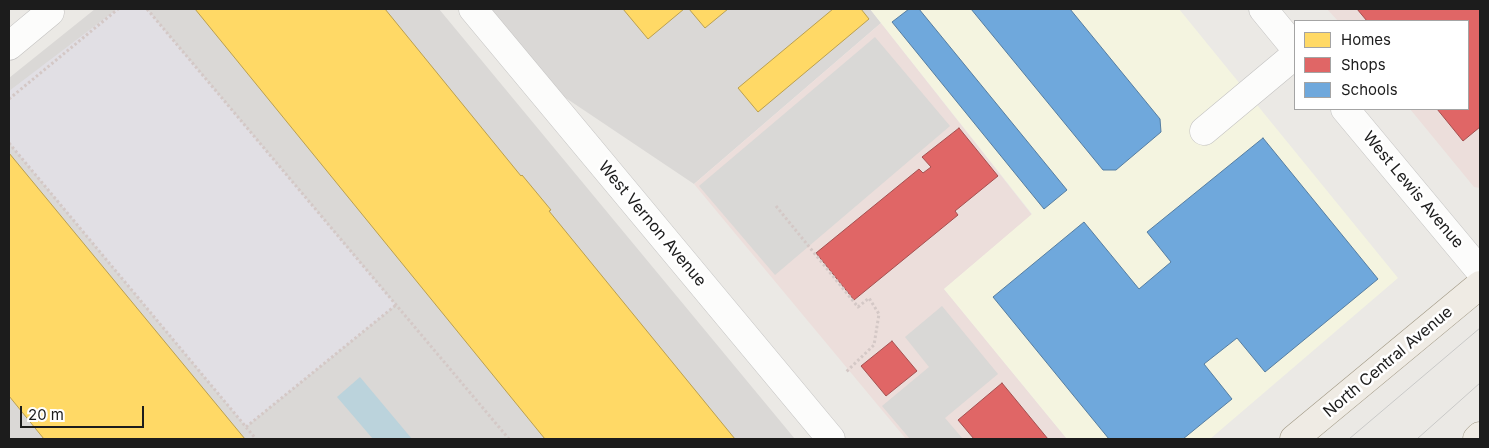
<!DOCTYPE html>
<html>
<head>
<meta charset="utf-8">
<style>
	body { margin:0 }
	#map { position:relative; width:1489px; height:448px; overflow:hidden; background:#ebe9e5; font-family:Inter,sans-serif }
	canvas { display:block }
	.frame { position:absolute; inset:0; border:10px solid #1c1c1c; pointer-events:none }
	.legend { position:absolute; left:1294px; top:20px; width:175px; height:90px; box-sizing:border-box; background:#fff; border:1px solid #a4a4a4; margin:0; padding:6px 9px; list-style:none; font-size:15px; color:#1c1c1c }
	.legend li { display:flex; align-items:center; gap:10px; height:25px }
	.legend b { width:25px; border:1px solid #a4a4a4 }
	.scale { position:absolute; left:20px; top:406px; width:124px; height:22px; box-sizing:border-box; border:2px solid #1c1c1c; border-top:0; padding-left:6px; font-size:15px; line-height:18px; white-space:nowrap; color:#1c1c1c; -webkit-text-stroke:4px #fff; paint-order:stroke }
</style>
</head>
<body>
<div id="map">
<canvas width="1489" height="448"></canvas>
<div class="frame"></div>
<ul class="legend">
<li><b style="height:14px;background:#ffd966"></b>Homes</li>
<li><b style="height:14px;background:#e06666"></b>Shops</li>
<li><b style="height:14px;background:#6fa8dc"></b>Schools</li>
</ul>
<div class="scale">20 m</div>
</div>
<script>
const g = document.querySelector('canvas').getContext('2d');
g.lineJoin = 'round';
function fill(path, color) { g.fillStyle = color; g.fill(path, 'evenodd'); }
const poly = rows => new Path2D(rows.map(r => 'M' + r).join(''));
function strokePath(path, color, width, dash) { g.strokeStyle = color; g.lineWidth = width; g.lineCap = dash ? 'butt' : 'round'; g.setLineDash(dash || []); g.stroke(path); }
function write(font, color, halo, rows, align = 'center') {
  g.font = font + ' Inter,sans-serif'; g.lineWidth = 5; g.setLineDash([]); g.textBaseline = 'middle'; g.strokeStyle = halo; g.fillStyle = color; for (const [text, x, y, turn = 0] of rows) {
    g.save(); g.translate(x, y); g.rotate((+turn || 0) * Math.PI / 180); g.textAlign = isNaN(turn) ? turn : align; if (halo) g.strokeText(text, 0, 0); g.fillText(text, 0, 0); g.restore();
  }
}
const residential = poly([
	[95,9,439,9,795,439,9,439,9,78],
	[473,9,870,9,881,23,694,184,524,70]
]);
const commercial = poly([
	[1327,9,1480,9,1480,188,1474,187,1410,109,1468,109,1468,21,1338,21],
	[881,23,1032,215,944,289,1067,439,906,439,694,184]
]);
const education = poly([
	[870,9,1179,9,1398,278,1210,439,1067,439,944,289,1032,214]
]);
const religious = poly([
	[875,37,950,126,775,275,699,186],
	[942,306,998,374,945,418,963,439,910,439,882,406,929,367,905,337]
]);
const plaza = poly([
	[117,9,147,9,396,305,246,427,9,143,9,91]
]);
const water = poly([
	[360,377,412,439,373,439,337,397]
]);
const homes = poly([
	[195,9,385,9,521,176,522,175,551,210,549,211,735,439,545,439,195,9],
	[623,9,684,9,648,39,623,9],
	[689,9,728,9,705,28,689,9],
	[833,9,861,9,869,19,758,112,738,88,833,9],
	[9,153,245,439,44,439,9,396,9,153]
]);
const shops = poly([
	[1357,9,1480,9,1480,127,1463,141,1437,109,1468,109,1468,21,1367,21,1357,9],
	[959,128,998,176,955,211,958,215,854,300,816,253,919,169,923,173,931,167,922,157,959,128],
	[892,341,917,371,886,396,861,366,892,341],
	[1002,383,1048,439,974,439,958,420,1002,383]
]);
const schools = poly([
	[909,9,919,9,1067,190,1044,209,892,22,909,9],
	[971,9,1070,9,1160,119,1161,132,1116,170,1103,170,971,9],
	[1263,138,1378,279,1265,372,1237,338,1204,364,1232,399,1183,439,1109,439,993,297,1084,222,1139,289,1171,262,1147,232,1263,138]
]);
const path = poly([
	[147,9,509,439],
	[9,99,118,9],
	[9,143,256,439],
	[776,206,858,307,869,298,879,314,874,345,846,372],
	[246,427,396,305]
]);
const minor = poly([
	[473,9,831,439],
	[1263,9,1295,48],
	[9,46,50,12,48,9],
	[1345,109,1480,271],
	[1204,131,1295,55]
]);
const major = poly([
	[1294,439,1480,285],
	[1477,439,1480,436]
]);
const tram = poly([
	[1349,439,1480,328],
	[1417,439,1480,383]
]);
const streetNames = [
	["West Lewis Avenue",1413,190,50],
	["West Vernon Avenue",652,224,50],
	["North Central Avenue",1388,362,-40]
];
fill(residential, '#dad8d6');
fill(commercial, '#ecdedb');
fill(education, '#f4f4e0');
fill(religious, '#d9d8d6');
fill(plaza, '#e1dfe4');
fill(water, '#bbd3dc');
fill(homes, '#ffd966');
strokePath(homes, '#bba050', 1);
fill(shops, '#e06666');
strokePath(shops, '#a55050', 1);
fill(schools, '#6fa8dc');
strokePath(schools, '#567ea2', 1);
strokePath(minor, '#c3c2c1', 29);
strokePath(major, '#9f9783', 29);
strokePath(path, '#d4c8c6', 3, [2.5, 2.5]);
strokePath(minor, '#fcfcfb', 28);
strokePath(major, '#efebe4', 28);
strokePath(tram, '#c9c9c8', 1);
write('16px', '#1c1c1c', '#fff', streetNames);
</script>
</body>
</html>
